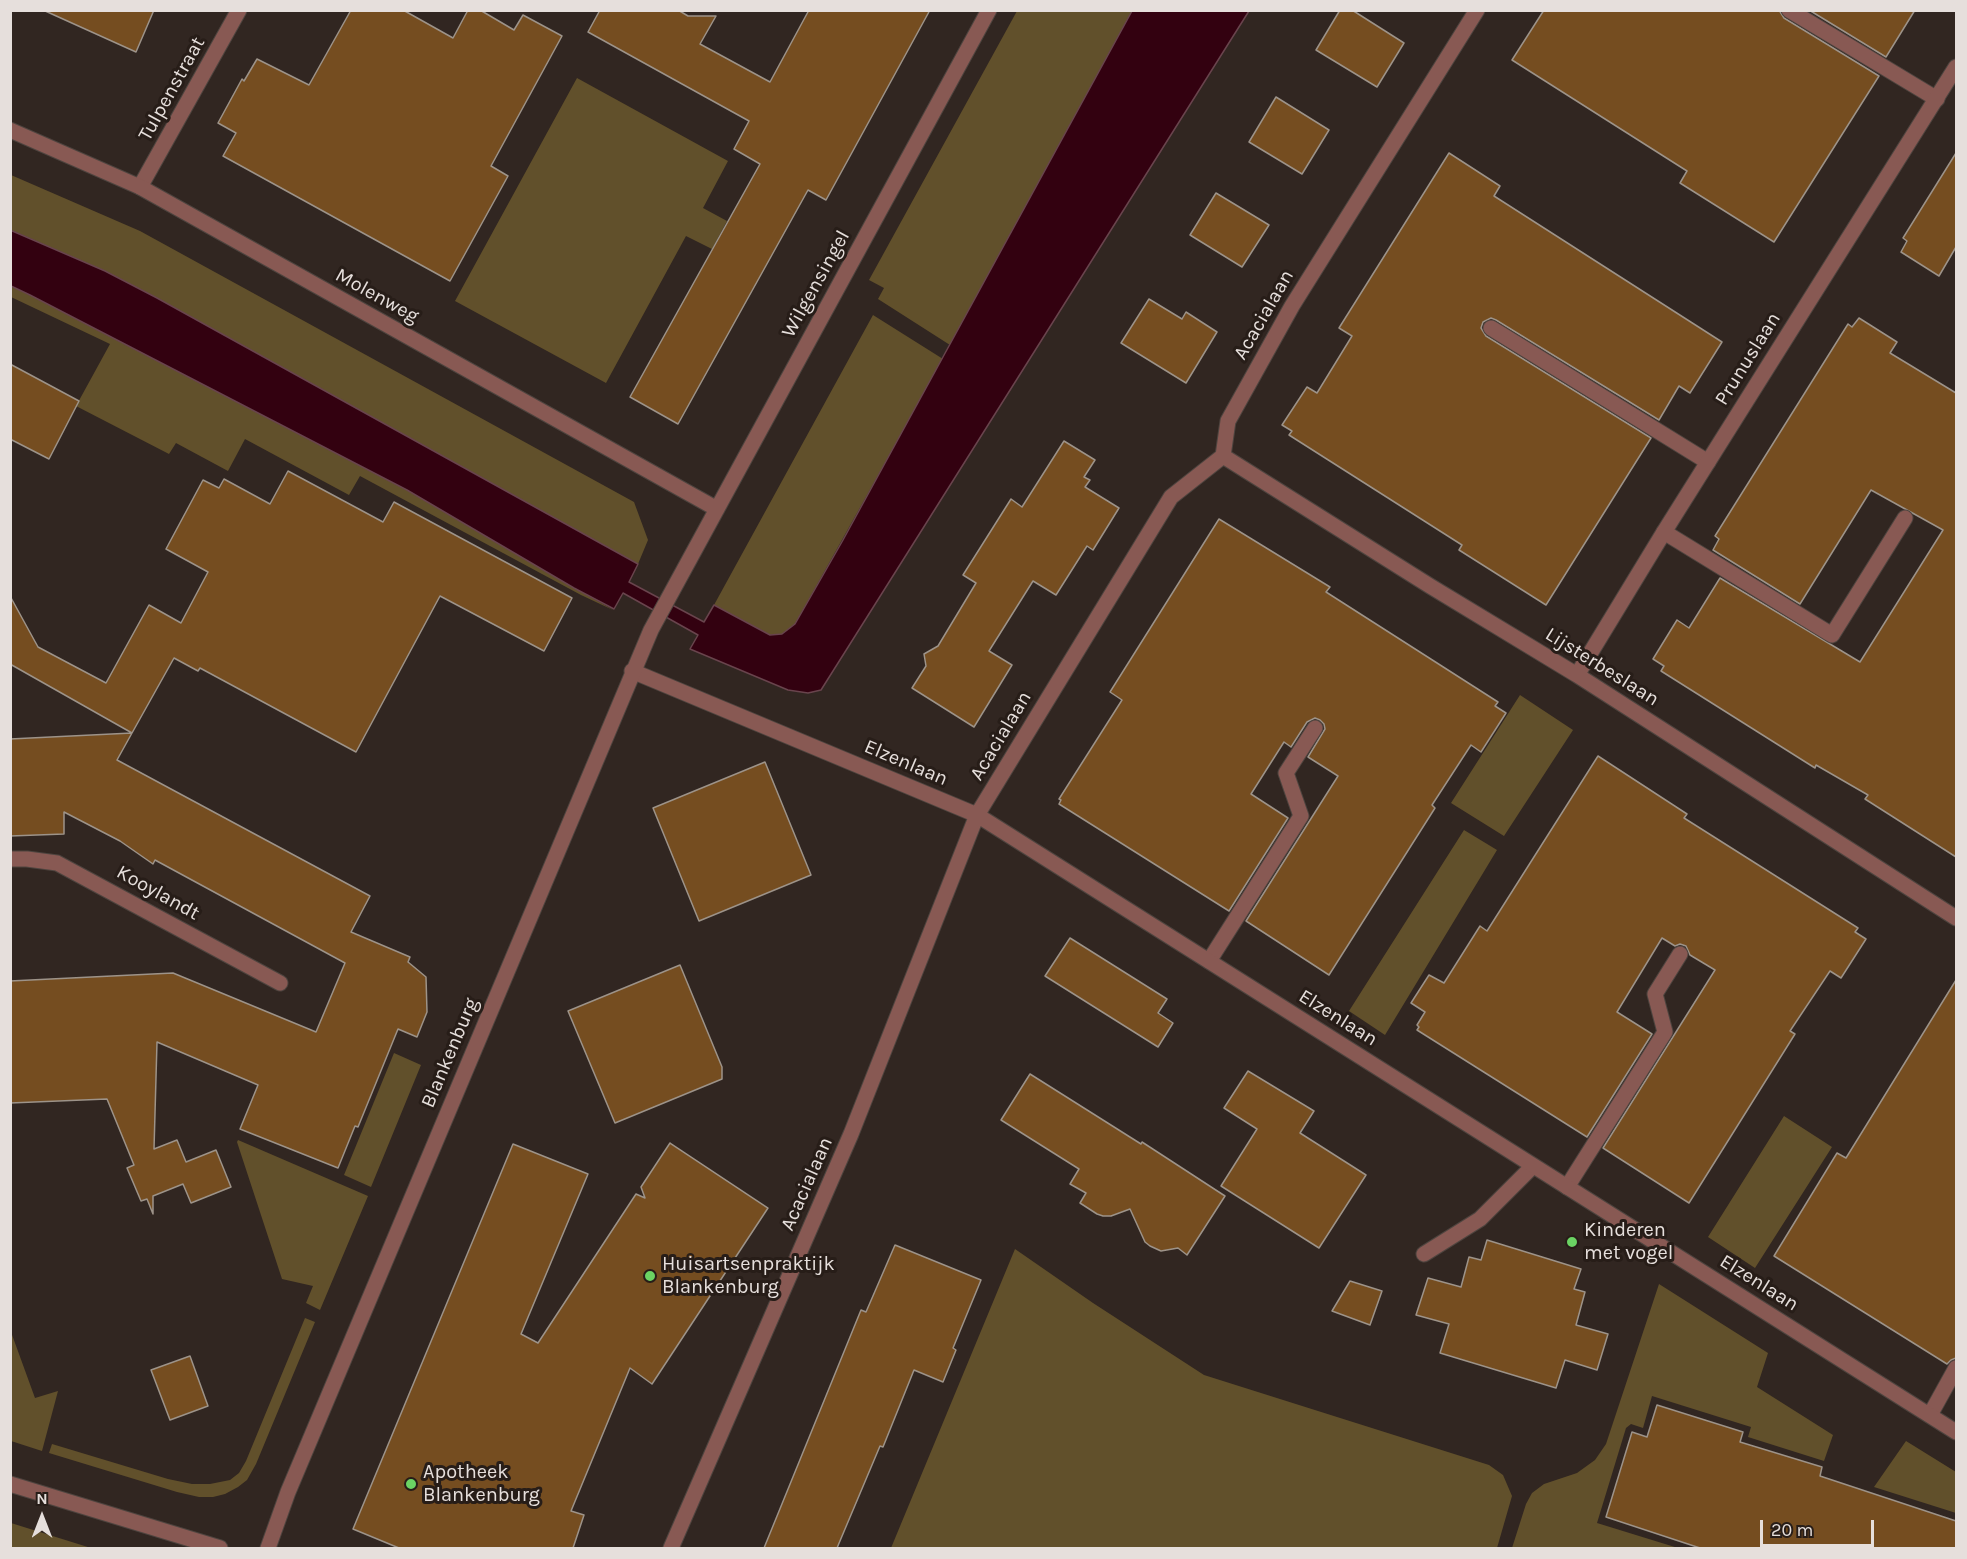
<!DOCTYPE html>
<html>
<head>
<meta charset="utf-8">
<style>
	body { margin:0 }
	#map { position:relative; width:1967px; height:1559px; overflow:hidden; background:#312621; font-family:Karla,sans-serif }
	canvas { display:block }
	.frame { position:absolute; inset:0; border:12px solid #e6dfdc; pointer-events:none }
	.north { position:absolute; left:12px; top:1487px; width:60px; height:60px; -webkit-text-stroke:4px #271d18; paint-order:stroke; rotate:0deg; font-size:16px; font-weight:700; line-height:24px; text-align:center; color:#e6dfdc }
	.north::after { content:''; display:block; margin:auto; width:21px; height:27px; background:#e6dfdc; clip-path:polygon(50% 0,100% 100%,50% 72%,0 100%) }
	.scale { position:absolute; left:1760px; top:1520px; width:114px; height:27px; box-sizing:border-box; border:3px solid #e6dfdc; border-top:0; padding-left:8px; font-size:18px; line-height:21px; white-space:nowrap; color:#e6dfdc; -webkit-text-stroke:4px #271d18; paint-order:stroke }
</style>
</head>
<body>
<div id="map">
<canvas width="1967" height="1559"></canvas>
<div class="frame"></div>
<div class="north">N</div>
<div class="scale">20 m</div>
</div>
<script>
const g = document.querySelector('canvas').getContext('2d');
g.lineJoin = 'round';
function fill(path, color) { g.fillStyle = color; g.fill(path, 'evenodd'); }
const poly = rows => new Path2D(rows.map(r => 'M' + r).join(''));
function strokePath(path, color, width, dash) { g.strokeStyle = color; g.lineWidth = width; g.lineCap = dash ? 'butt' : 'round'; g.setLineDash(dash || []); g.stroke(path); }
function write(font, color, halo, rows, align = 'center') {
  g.font = font + ' Karla,sans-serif'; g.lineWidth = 6; g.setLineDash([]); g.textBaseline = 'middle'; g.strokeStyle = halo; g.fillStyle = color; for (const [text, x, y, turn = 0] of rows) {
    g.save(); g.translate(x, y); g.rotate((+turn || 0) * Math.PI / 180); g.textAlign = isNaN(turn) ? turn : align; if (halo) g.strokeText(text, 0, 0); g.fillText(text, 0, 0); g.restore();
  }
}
const green = poly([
	[1017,11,1132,11,950,345,878,299,884,288,869,280],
	[577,78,728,161,703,208,727,221,712,249,686,236,606,383,455,301],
	[11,175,140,231,634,502,648,540,638,564,157,298,105,271,11,230],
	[11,286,30,295,407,490,613,610,581,595,360,476,349,495,245,439,228,471,176,443,169,454,76,406,110,344,11,297],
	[873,315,943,359,795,624,782,634,770,635,714,605],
	[1520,695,1573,730,1504,836,1451,803],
	[1464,830,1497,850,1385,1035,1349,1011],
	[394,1053,421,1065,371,1187,344,1175],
	[1784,1116,1832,1147,1755,1268,1708,1237],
	[238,1140,368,1196,320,1310,306,1303,313,1286,282,1279,237,1142],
	[1015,1249,1093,1303,1204,1375,1489,1465,1503,1475,1512,1496,1497,1548,891,1548],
	[1659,1284,1768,1353,1757,1387,1833,1435,1824,1461,1748,1437,1751,1427,1652,1396,1643,1428,1631,1424,1626,1428,1597,1523,1678,1548,1512,1548,1526,1504,1532,1493,1544,1484,1577,1473,1595,1460,1606,1444],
	[305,1318,315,1322,256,1464,247,1480,238,1487,225,1494,213,1497,199,1497,177,1492,49,1453,52,1444,168,1479,192,1484,210,1484,230,1480,239,1473,246,1461],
	[11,1332,35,1398,58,1391,42,1451,11,1441],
	[1906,1441,1956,1472,1956,1513,1874,1487],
	[11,1523,91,1548,11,1548]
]);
const water = poly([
	[1132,11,1249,11,821,690,808,693,788,690,690,649,698,635,623,593,614,609,574,588,407,490,30,295,11,286,10,230,105,271,157,298,638,564,629,582,704,622,714,605,770,635,782,634,795,624,843,540,1132,11]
]);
const building = poly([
	[43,10,154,10,136,52,43,10],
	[351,10,403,10,453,38,468,10,480,10,514,30,523,15,562,36,491,166,508,176,450,281,223,156,236,133,218,123,242,79,244,81,257,59,309,85,351,10],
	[600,10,678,10,688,16,716,16,700,44,770,82,809,10,930,10,826,200,808,190,678,424,630,397,760,164,734,149,749,121,588,32,600,10],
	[1340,10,1352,10,1404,43,1377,87,1316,50,1340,10],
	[1544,10,1779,10,1784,18,1879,76,1774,242,1680,183,1687,171,1512,60,1544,10],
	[1809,10,1915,10,1886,57,1809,10],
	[1276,97,1329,130,1302,174,1249,142,1276,97],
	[1449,153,1500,186,1494,196,1722,342,1690,393,1679,386,1659,420,1496,320,1491,318,1483,322,1481,328,1486,336,1651,438,1546,605,1459,550,1462,545,1289,435,1292,431,1282,425,1307,387,1317,393,1352,336,1339,328,1449,153],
	[1956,153,1956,247,1939,276,1901,252,1907,241,1903,238,1956,153],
	[1216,193,1269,225,1242,267,1190,235,1216,193],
	[1149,299,1182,319,1186,312,1217,332,1186,383,1121,343,1149,299],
	[1859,318,1897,342,1890,353,1956,393,1956,857,1865,799,1868,795,1816,765,1815,768,1661,671,1664,666,1653,659,1677,620,1689,628,1720,578,1860,662,1943,530,1871,490,1800,604,1713,550,1719,539,1715,536,1848,324,1852,327,1859,318],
	[10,364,79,401,49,459,10,439,10,364],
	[1064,441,1095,460,1084,477,1090,480,1085,487,1119,508,1093,550,1087,546,1056,595,1033,581,989,651,1012,665,974,727,912,688,926,666,924,654,938,646,976,583,963,575,1011,499,1022,507,1064,441],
	[288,471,383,522,394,502,572,598,544,651,440,596,356,752,200,668,198,671,174,658,132,733,10,664,10,596,38,647,106,683,149,605,181,623,208,572,166,549,203,480,219,488,224,479,270,504,288,471],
	[1219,519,1330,587,1326,592,1498,702,1495,706,1506,713,1481,752,1471,745,1432,805,1435,808,1329,975,1246,921,1338,776,1308,757,1325,729,1324,724,1320,720,1315,718,1307,722,1291,747,1284,742,1251,794,1288,818,1229,911,1059,804,1061,800,1059,799,1122,700,1110,692,1219,519],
	[132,733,117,760,370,896,351,932,410,957,408,962,426,977,427,1012,417,1037,398,1029,358,1127,355,1126,338,1168,240,1129,258,1085,157,1042,154,1149,177,1140,186,1162,216,1150,231,1187,191,1203,183,1184,153,1196,153,1214,147,1199,141,1201,127,1168,134,1165,107,1099,10,1103,10,981,173,973,316,1032,345,963,155,860,153,864,120,841,64,812,64,834,10,836,10,739,132,733],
	[1598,756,1687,814,1684,818,1858,928,1855,932,1866,939,1841,978,1830,971,1790,1031,1795,1034,1689,1203,1603,1148,1715,970,1690,955,1686,946,1680,944,1675,946,1662,938,1617,1012,1652,1034,1587,1137,1417,1030,1419,1027,1417,1025,1425,1012,1411,1003,1429,975,1444,983,1480,926,1487,931,1598,756],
	[765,762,811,875,699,921,653,808,765,762],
	[1070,938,1167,999,1158,1013,1173,1023,1158,1047,1045,976,1070,938],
	[680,965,722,1067,722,1079,615,1123,568,1011,680,965],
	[1956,980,1956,1358,1951,1360,1947,1364,1774,1256,1837,1153,1846,1158,1956,980],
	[1248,1071,1314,1111,1300,1133,1366,1175,1319,1248,1221,1186,1257,1129,1224,1108,1248,1071],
	[1030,1074,1141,1144,1142,1142,1225,1196,1187,1255,1178,1248,1161,1251,1150,1246,1145,1242,1130,1209,1111,1216,1103,1216,1097,1214,1080,1203,1086,1193,1070,1184,1079,1169,1001,1120,1030,1074],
	[670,1143,768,1208,652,1384,630,1368,571,1511,584,1515,573,1548,399,1548,353,1529,513,1144,588,1174,521,1334,538,1343,636,1194,645,1198,641,1187,670,1143],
	[1487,1240,1581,1269,1574,1289,1585,1292,1576,1325,1608,1334,1597,1370,1565,1360,1556,1388,1440,1353,1449,1324,1416,1315,1428,1278,1461,1287,1469,1257,1481,1260,1487,1240],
	[895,1245,981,1280,953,1348,956,1350,943,1382,914,1370,883,1447,880,1446,837,1548,764,1548,861,1310,866,1312,895,1245],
	[1350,1281,1382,1291,1370,1325,1332,1311,1350,1281],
	[190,1356,208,1406,170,1420,151,1370,190,1356],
	[1657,1405,1743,1432,1740,1442,1822,1467,1820,1476,1956,1521,1956,1548,1700,1548,1606,1517,1632,1432,1647,1437,1657,1405]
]);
const service = poly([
	[1789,10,1937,99],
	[1491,328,1708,462],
	[1664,532,1832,635,1905,518],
	[1209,961,1301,816,1286,773,1315,728],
	[1567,1187,1665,1032,1655,994,1680,954],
	[1424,1254,1480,1219,1533,1166],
	[1930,1415,1956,1368]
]);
const minor = poly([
	[140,187,239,10],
	[1223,456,1430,586,1577,675,1956,918],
	[632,671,977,815,1956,1432],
	[1577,675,1664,532,1956,67],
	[10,859,27,859,57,863,280,983],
	[671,1548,851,1134,977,815,1171,497,1223,456,1228,421,1292,306,1477,10]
]);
const tertiary = poly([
	[10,130,140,187,717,509],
	[10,1484,220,1548],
	[268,1548,288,1492,651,630,989,10]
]);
const markers = [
	[1572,1242,6,"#6bd363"],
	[650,1276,6,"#6bd363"],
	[411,1484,6,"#6bd363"]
];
const streetNames = [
	["Tulpenstraat",172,89,-61],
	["Wilgensingel",816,284,-61],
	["Molenweg",377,296,29],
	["Acacialaan",1264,315,-60],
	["Prunuslaan",1748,359,-58],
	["Lijsterbeslaan",1602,667,32],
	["Acacialaan",1001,736,-59],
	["Elzenlaan",906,763,23],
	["Kooylandt",158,893,29],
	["Elzenlaan",1338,1018,32],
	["Blankenburg",450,1053,-67],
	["Acacialaan",807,1184,-66],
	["Elzenlaan",1759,1283,32]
];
const poiNames = [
	["Kinderen",1584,1230],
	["met vogel",1584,1253],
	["Huisartsenpraktijk",662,1264],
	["Blankenburg",662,1287],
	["Apotheek",423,1472],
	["Blankenburg",423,1495]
];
fill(green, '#61502b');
fill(water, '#330110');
strokePath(water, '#69444d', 1.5);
fill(building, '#754d20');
strokePath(building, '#9d9389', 1.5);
strokePath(service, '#4e443f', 17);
strokePath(minor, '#4e443f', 17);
strokePath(tertiary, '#4e443f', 17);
strokePath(service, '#885953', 15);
strokePath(minor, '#885953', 15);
strokePath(tertiary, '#885953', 15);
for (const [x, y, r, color] of markers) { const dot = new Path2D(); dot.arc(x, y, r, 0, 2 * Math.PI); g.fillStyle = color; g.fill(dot); strokePath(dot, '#271d18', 2); }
write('20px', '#e6dfdc', '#271d18', streetNames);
write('20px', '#e6dfdc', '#271d18', poiNames, 'left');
</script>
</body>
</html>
